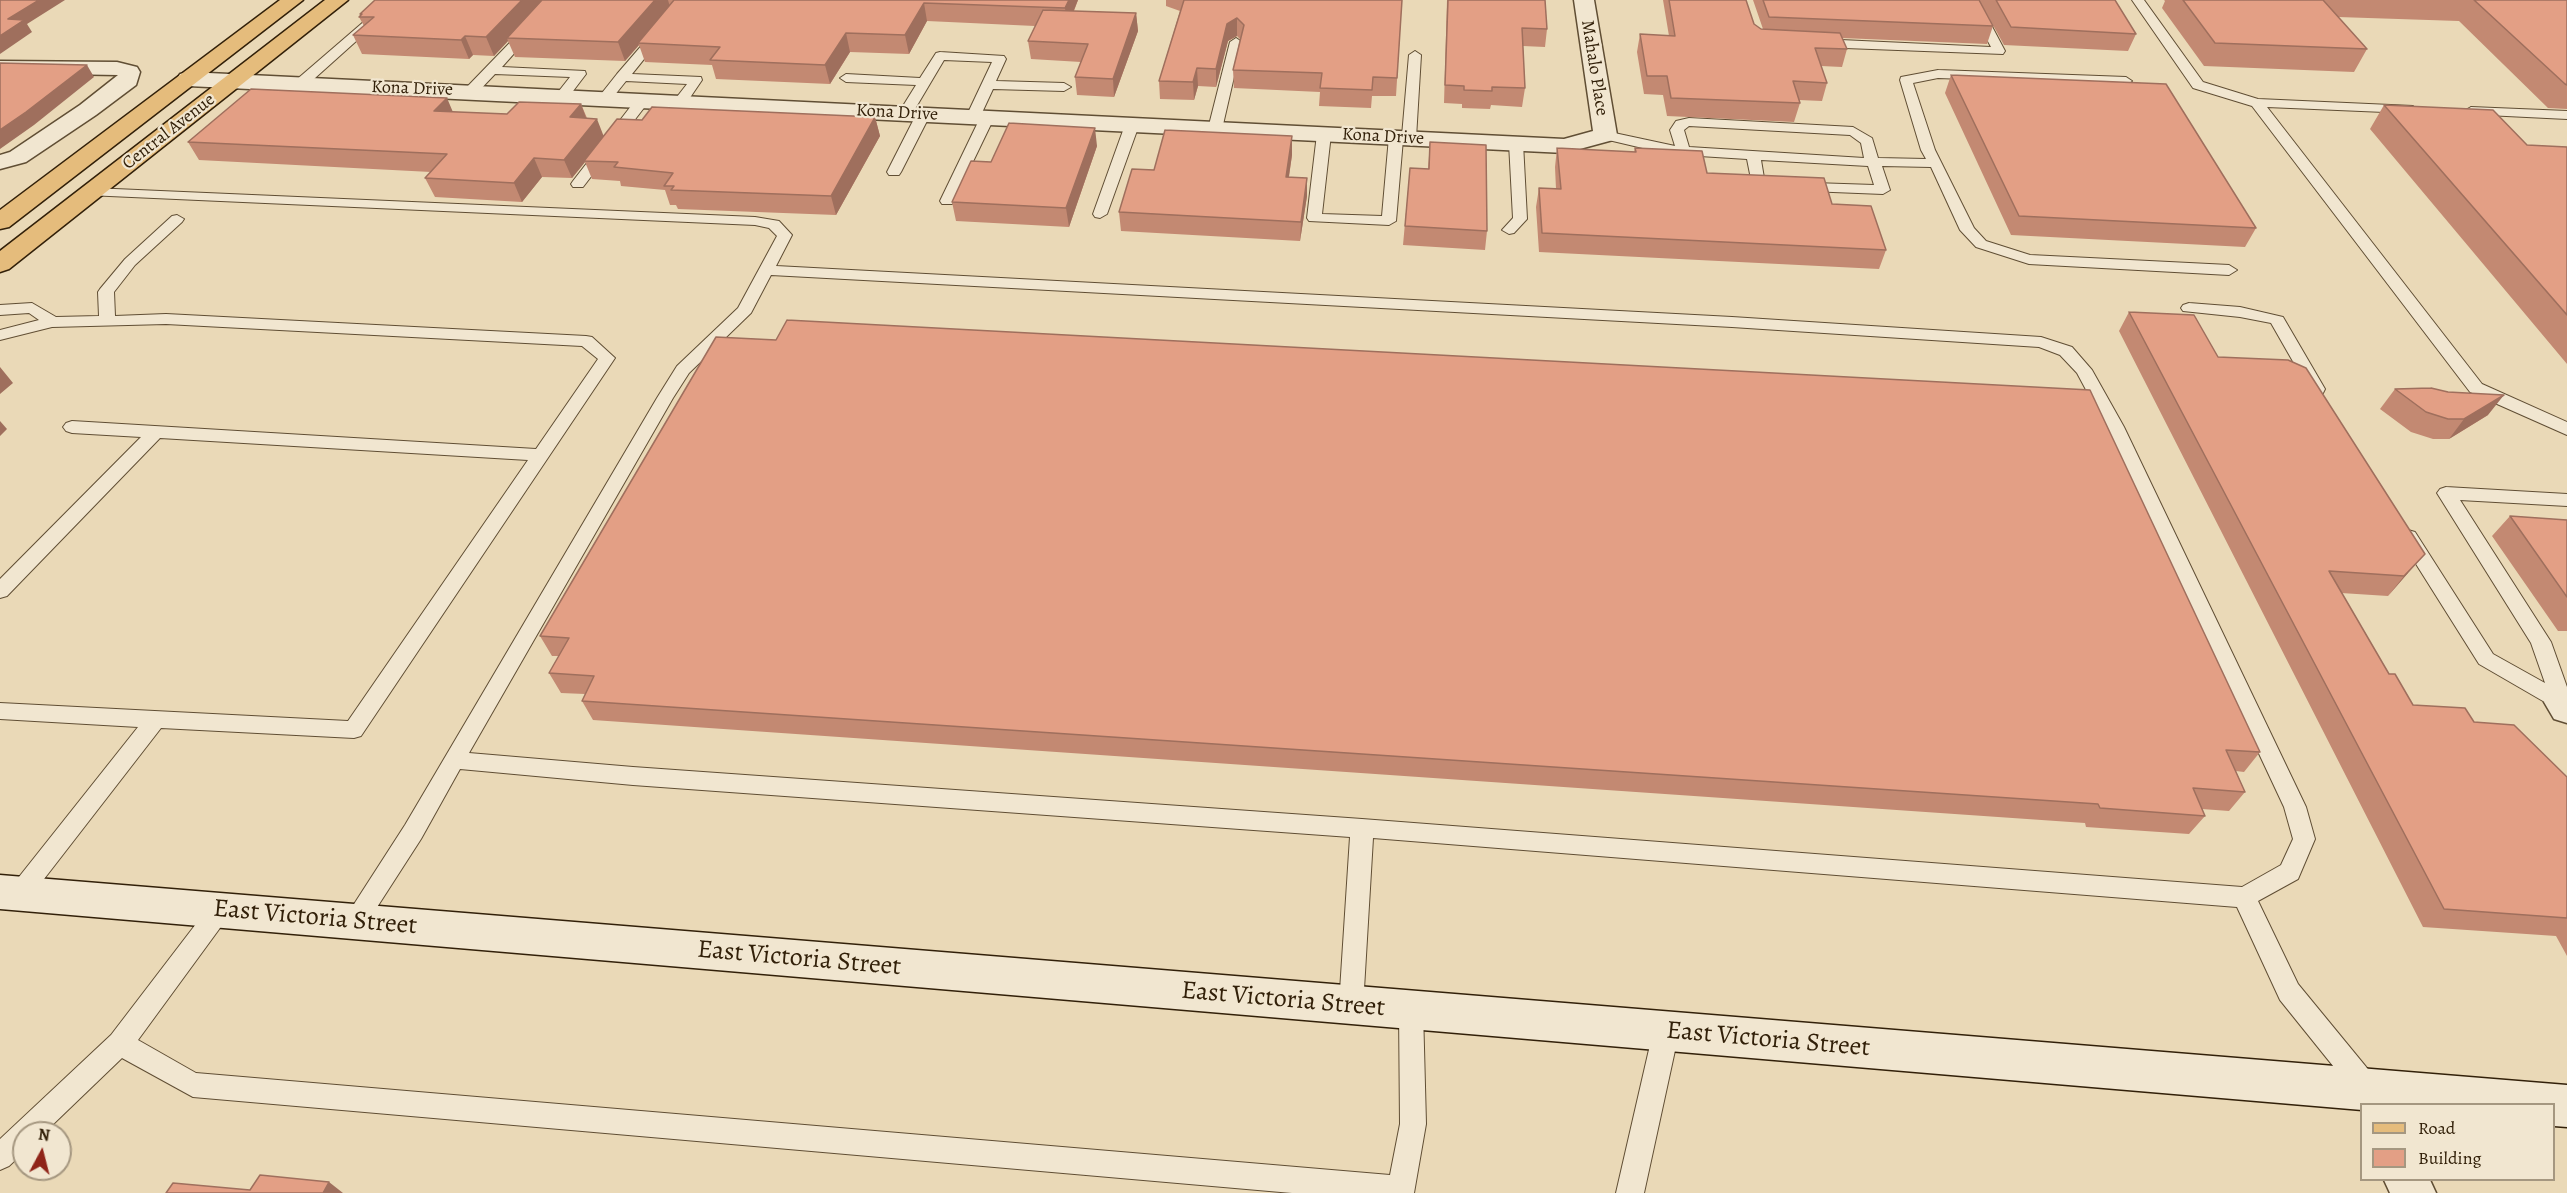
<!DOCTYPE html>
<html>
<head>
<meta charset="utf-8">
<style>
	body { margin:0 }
	#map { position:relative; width:2567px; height:1193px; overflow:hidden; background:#ead9b7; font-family:Alegreya,serif }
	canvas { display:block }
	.legend { position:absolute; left:2360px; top:1103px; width:195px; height:78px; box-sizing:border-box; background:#f1e6d0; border:2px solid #a59780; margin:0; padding:8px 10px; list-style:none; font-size:18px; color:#322009 }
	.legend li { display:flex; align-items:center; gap:12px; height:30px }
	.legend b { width:30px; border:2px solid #a59780 }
	.north { position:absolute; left:12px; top:1121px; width:60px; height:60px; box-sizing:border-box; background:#f1e6d0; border:2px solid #a59780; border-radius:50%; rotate:7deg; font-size:16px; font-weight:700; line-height:24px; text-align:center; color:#322009 }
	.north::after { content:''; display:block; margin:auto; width:21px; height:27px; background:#8f2418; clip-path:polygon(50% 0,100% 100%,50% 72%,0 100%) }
</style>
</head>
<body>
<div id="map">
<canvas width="2567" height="1193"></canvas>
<ul class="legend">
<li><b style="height:8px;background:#e5bc7c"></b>Road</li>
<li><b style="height:16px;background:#e39f85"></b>Building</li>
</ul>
<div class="north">N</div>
</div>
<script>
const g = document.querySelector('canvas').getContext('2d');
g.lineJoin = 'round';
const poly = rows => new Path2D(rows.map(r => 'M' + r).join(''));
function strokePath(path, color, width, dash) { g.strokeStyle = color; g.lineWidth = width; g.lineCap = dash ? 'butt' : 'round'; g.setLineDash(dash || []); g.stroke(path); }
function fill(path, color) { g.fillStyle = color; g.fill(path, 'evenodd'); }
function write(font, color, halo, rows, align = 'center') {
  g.font = font + ' Alegreya,serif'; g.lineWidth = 4.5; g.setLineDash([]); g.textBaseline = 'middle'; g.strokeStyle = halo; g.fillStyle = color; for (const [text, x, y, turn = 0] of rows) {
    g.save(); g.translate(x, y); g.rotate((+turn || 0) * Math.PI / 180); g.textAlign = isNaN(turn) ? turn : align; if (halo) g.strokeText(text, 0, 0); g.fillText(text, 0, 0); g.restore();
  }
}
const lane = poly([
	[389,0,402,0,305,87,295,87,294,84,295,81,389,0],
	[1966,0,1978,0,2005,51,2003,54,1819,47,1813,43,1819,39,1991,47,1966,0],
	[2132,0,2144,0,2203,82,2258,99,2413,106,2415,109,2413,112,2408,113,2267,107,2482,384,2567,422,2567,435,2470,392,2252,106,2193,88,2132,0],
	[529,26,535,30,502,67,585,71,586,74,567,99,557,99,555,96,570,77,495,74,476,94,466,94,464,91,466,88,525,27,529,26],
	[659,29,665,33,632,74,701,77,702,80,685,105,680,106,673,102,687,84,626,81,610,101,600,101,598,98,617,74,655,30,659,29],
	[1236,38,1242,42,1222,129,1215,133,1208,129,1230,42,1236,38],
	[1415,51,1421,55,1416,138,1409,142,1403,139,1396,221,1389,225,1309,221,1307,218,1317,134,1324,130,1331,134,1322,214,1382,216,1389,137,1396,133,1402,136,1409,55,1415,51],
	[940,52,1004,56,1006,59,996,81,1064,83,1071,87,1064,91,993,89,980,117,973,121,966,117,992,62,944,60,912,114,905,118,898,114,916,85,846,82,840,78,846,74,920,78,936,53,940,52],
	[1938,70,2126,77,2132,81,2126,85,1938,78,1913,83,1935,150,1974,228,1986,241,2030,255,2229,265,2237,270,2229,275,2029,264,1976,247,1960,230,1931,167,1882,166,1890,190,1883,194,1783,190,1752,184,1747,159,1668,154,1600,138,1598,135,1605,131,1675,146,1670,130,1676,121,1689,118,1853,127,1872,138,1878,158,1926,159,1921,150,1900,80,1901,77,1938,70],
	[1689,126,1850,135,1861,143,1864,158,1689,147,1684,130,1689,126],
	[1761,160,1868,166,1874,185,1783,182,1764,178,1761,160],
	[643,96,650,100,583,187,573,187,571,184,573,181,638,97,643,96],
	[2471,107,2567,111,2567,119,2466,114,2464,111,2471,107],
	[923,111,930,115,901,172,899,175,889,175,887,172,916,115,923,111],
	[987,114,994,118,954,201,952,204,942,204,940,201,980,118,987,114],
	[1132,121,1139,125,1107,214,1100,218,1095,217,1093,214,1125,125,1132,121],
	[1516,139,1523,143,1527,219,1514,233,1509,234,1502,230,1513,218,1509,143,1516,139],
	[92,188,755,217,779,221,792,235,776,266,1732,317,2041,337,2072,347,2092,370,2124,427,2306,807,2315,839,2298,879,2258,901,2298,984,2376,1079,2380,1088,2376,1097,2367,1100,2358,1097,2280,1000,2237,907,1373,838,1363,1006,1360,1014,1351,1017,1342,1014,1339,1006,1350,837,633,785,460,769,421,839,363,929,355,932,347,929,343,922,347,915,405,825,657,398,677,366,738,308,777,236,769,228,755,225,87,195,85,192,87,189,92,188],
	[771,275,1732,327,2039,347,2060,355,2077,373,2106,427,2284,807,2293,839,2281,865,2242,887,1362,819,633,767,469,753,673,398,689,373,751,313,771,275],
	[177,215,184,219,182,222,135,265,114,292,115,316,166,314,586,336,592,337,615,358,361,736,354,738,161,728,27,901,19,904,11,901,7,894,11,887,138,727,0,719,0,703,348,721,528,460,160,438,7,596,0,598,0,579,141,437,72,433,66,431,63,427,66,423,72,421,536,449,598,359,582,346,166,324,52,327,0,340,0,330,39,320,29,313,0,315,0,305,32,303,56,317,99,316,98,292,100,289,125,259,172,216,177,215],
	[2189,303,2240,307,2283,317,2325,389,2323,393,2311,393,2271,323,2240,317,2183,311,2181,308,2183,305,2189,303],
	[2446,487,2567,494,2567,506,2460,500,2551,642,2567,687,2567,711,2555,708,2479,664,2399,537,2401,532,2408,530,2415,532,2493,654,2545,683,2531,643,2437,493,2440,489,2446,487],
	[220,900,228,903,232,910,228,917,138,1040,196,1073,1390,1175,1400,1124,1399,1010,1402,1002,1411,999,1420,1002,1423,1010,1426,1124,1414,1193,1292,1193,193,1097,122,1058,44,1133,24,1133,24,1152,9,1166,0,1170,0,1139,111,1035,212,903,220,900],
	[1666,1020,1675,1024,1679,1032,1644,1193,1616,1193,1653,1032,1657,1024,1666,1020]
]);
const street = poly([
	[1574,0,1594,0,1617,135,1613,140,1565,153,188,86,180,84,177,79,180,74,188,72,1564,139,1593,131,1574,0],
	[0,61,117,62,137,67,140,72,136,85,96,115,26,162,0,169,0,155,10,152,80,105,118,75,0,73,0,61],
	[2562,688,2567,690,2567,723,2554,719,2544,702,2550,692,2562,688],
	[2384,1180,2430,1180,2436,1193,2390,1193,2384,1180]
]);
const secondary = poly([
	[0,875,2567,1085,2567,1127,2554,1126,2554,1104,2362,1104,2362,1110,0,909,0,875]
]);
const primary = poly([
	[280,0,303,0,9,227,0,229,0,210,280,0],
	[325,0,348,0,9,269,0,272,0,251,325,0]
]);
const wall = poly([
	[375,0,1078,0,1074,11,1136,13,1138,31,1114,97,1077,95,1075,77,1081,62,1031,59,1028,41,1035,26,927,21,909,54,850,52,830,84,716,79,712,65,645,62,639,45,625,61,515,57,508,41,494,56,473,55,469,59,362,54,353,35,364,26,359,17,361,16,360,14],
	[1166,0,1402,0,1396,96,1372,96,1371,108,1319,106,1320,92,1234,88,1233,70,1240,39,1237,36,1228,41,1216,87,1198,86,1194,100,1160,99,1159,81,1180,11,1166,6],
	[1447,0,1545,0,1547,29,1545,47,1523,46,1525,88,1522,107,1491,105,1490,109,1462,108,1462,104,1444,103],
	[1663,0,1746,0,1754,24,1761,29,1763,29,1753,0,1979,0,1993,26,1987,44,1842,38,1847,49,1842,67,1821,66,1827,83,1822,101,1799,100,1800,103,1794,122,1667,116,1663,95,1644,94,1637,52,1640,34,1669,36],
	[1979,0,2115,0,2136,34,2128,51,2004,45],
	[2164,0,2567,0,2567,109,2548,108,2459,21,2338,17,2367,49,2354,72,2204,66,2162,8,2165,1],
	[1951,75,2256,228,2245,247,2011,235,1945,93],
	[581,104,587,118,604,136,642,120,875,117,880,136,836,215,678,209,676,205,670,205,665,190,621,186,620,181,592,179,585,162,572,178,542,177,522,202,435,197,425,178,431,172,199,160,188,142,454,112,507,114],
	[2384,105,2527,145,2567,147,2567,364,2370,129],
	[1430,142,1487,231,1485,250,1403,245,1410,168,1428,169],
	[1097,146,1069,227,956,221,952,202,991,162],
	[1557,148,1634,152,1635,148,1707,173,1832,204,1886,250,1879,269,1539,252,1536,207,1539,188,1556,189,1555,167],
	[1292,155,1289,177,1307,196,1300,241,1121,231,1119,212,1154,170],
	[2129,312,2218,357,2408,573,2388,596,2341,593,2389,674,2413,705,2474,722,2567,777,2567,956,2556,936,2423,927,2119,331],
	[2395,389,2488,415,2449,439,2433,439,2411,432,2380,409],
	[2510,516,2567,520,2567,631,2558,631,2492,536],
	[540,636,2260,752,2244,772,2236,771,2245,792,2229,811,2202,809,2205,816,2189,834,2086,827,2085,823,593,720,582,701,585,694,561,693,549,673,559,656,552,656]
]);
const shadedWall = poly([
	[39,0,65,0,27,24,32,32,0,54,0,36,8,19],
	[522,0,543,0,507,38,508,41,494,56,486,37],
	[655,0,668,0,671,11,638,43,639,45,625,61,618,42],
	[1069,0,1078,0,1067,27,1065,8],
	[924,3,927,21,909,54,905,35],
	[1136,13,1138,31,1114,97,1113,79],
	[1237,18,1237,36,1228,41,1216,87,1216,69,1227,24],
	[846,33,850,52,830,84,825,65],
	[465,36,473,55,469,59,461,40],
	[87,65,94,77,34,125,0,149,0,130],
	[1197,68,1198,86,1194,100,1193,82],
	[447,98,455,117,434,111],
	[581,104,588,123,570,117],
	[875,117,880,136,836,215,831,196],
	[597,119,604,137,584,161,585,162,572,178,564,160],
	[1095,128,1097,146,1069,227,1066,208],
	[1292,136,1292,155,1286,195,1286,177],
	[534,158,542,177,522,202,514,183],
	[1307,178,1307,196,1300,241,1301,222],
	[0,367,13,383,0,394],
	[2504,395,2488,415,2449,439,2464,419],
	[0,421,7,429,0,436],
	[2425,554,2408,573,2388,596,2404,576],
	[329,1182,343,1193,323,1193]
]);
const building = poly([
	[0,0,39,0,8,19,24,20,0,36,0,0],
	[375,0,522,0,486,37,465,36,461,40,353,35,374,17,359,17,362,14,360,14,375,0],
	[542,0,655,0,618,42,507,38,542,0],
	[674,0,1069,0,1065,8,924,3,905,35,846,33,825,65,710,60,720,47,638,43,674,0],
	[1184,0,1402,0,1397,78,1373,77,1372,90,1320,88,1322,73,1233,70,1244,25,1237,18,1227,24,1216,69,1197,68,1193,82,1159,81,1184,0],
	[1448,0,1545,0,1547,29,1522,28,1525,88,1492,87,1492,91,1464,90,1464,86,1445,85,1448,0],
	[1669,0,1746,0,1754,24,1761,29,1840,33,1847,49,1815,48,1827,83,1793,81,1800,103,1671,98,1667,76,1647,76,1640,34,1675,36,1669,0],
	[1763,0,1979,0,1993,26,1769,17,1763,0],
	[1996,0,2115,0,2136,34,2011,27,1996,0],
	[2183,0,2323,0,2367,49,2215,43,2183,0],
	[2474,0,2567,0,2567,85,2565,84,2474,0],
	[1043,10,1136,13,1113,79,1075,77,1088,44,1028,41,1043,10],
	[0,63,87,65,26,112,0,130,0,63],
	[1951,75,2166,84,2256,228,2019,216,1951,75],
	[251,89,447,98,434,111,507,114,519,102,581,104,570,117,597,119,564,160,534,158,514,183,425,178,447,154,188,142,251,89],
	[2384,105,2493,110,2527,145,2567,147,2567,315,2384,105],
	[652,107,875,117,831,196,671,190,674,186,664,186,673,173,614,167,618,162,584,161,617,119,642,120,652,107],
	[1009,123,1095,128,1066,208,952,202,971,161,991,162,1009,123],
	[1165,130,1292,136,1286,177,1307,178,1301,222,1119,212,1132,169,1154,170,1165,130],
	[1430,142,1486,145,1487,231,1405,226,1410,168,1429,169,1430,142],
	[1557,148,1636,152,1635,148,1702,151,1707,173,1824,178,1832,204,1871,206,1886,250,1542,233,1539,188,1561,189,1557,148],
	[2129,312,2194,315,2218,357,2288,360,2306,368,2425,554,2404,576,2329,571,2389,674,2395,674,2413,705,2465,708,2474,722,2514,725,2567,777,2567,918,2444,909,2129,312],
	[787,320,2090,390,2260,752,2226,750,2245,792,2193,788,2205,816,2100,808,2098,804,582,701,594,676,549,673,569,638,540,636,716,337,776,340,787,320],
	[2431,388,2448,392,2504,395,2464,419,2448,419,2426,412,2395,389,2431,388],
	[2510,516,2567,520,2567,597,2510,516],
	[260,1175,329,1182,323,1193,166,1193,173,1183,250,1190,260,1175]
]);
const farStreetnames = [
	["Mahalo Place",1594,68,81],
	["Kona Drive",412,89,2],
	["Kona Drive",897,113,3],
	["Central Avenue",169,132,-38],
	["Kona Drive",1383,137,3]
];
const nearStreetnames = [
	["East Victoria Street",315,918,5],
	["East Victoria Street",799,959,5],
	["East Victoria Street",1283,1000,5],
	["East Victoria Street",1768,1040,5]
];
strokePath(lane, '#604e34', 2);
strokePath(street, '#604e34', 3);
strokePath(secondary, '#322009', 3);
strokePath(primary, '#322009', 3);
fill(lane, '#f1e6d0');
fill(street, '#f1e6d0');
fill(secondary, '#f1e6d0');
fill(primary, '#e5bc7c');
fill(wall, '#c38972');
fill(shadedWall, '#9f6f5d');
fill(building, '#e39f85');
strokePath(building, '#9f6f5d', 1.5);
write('18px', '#322009', '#f1e6d0', farStreetnames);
write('26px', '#322009', '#f1e6d0', nearStreetnames);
</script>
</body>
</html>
